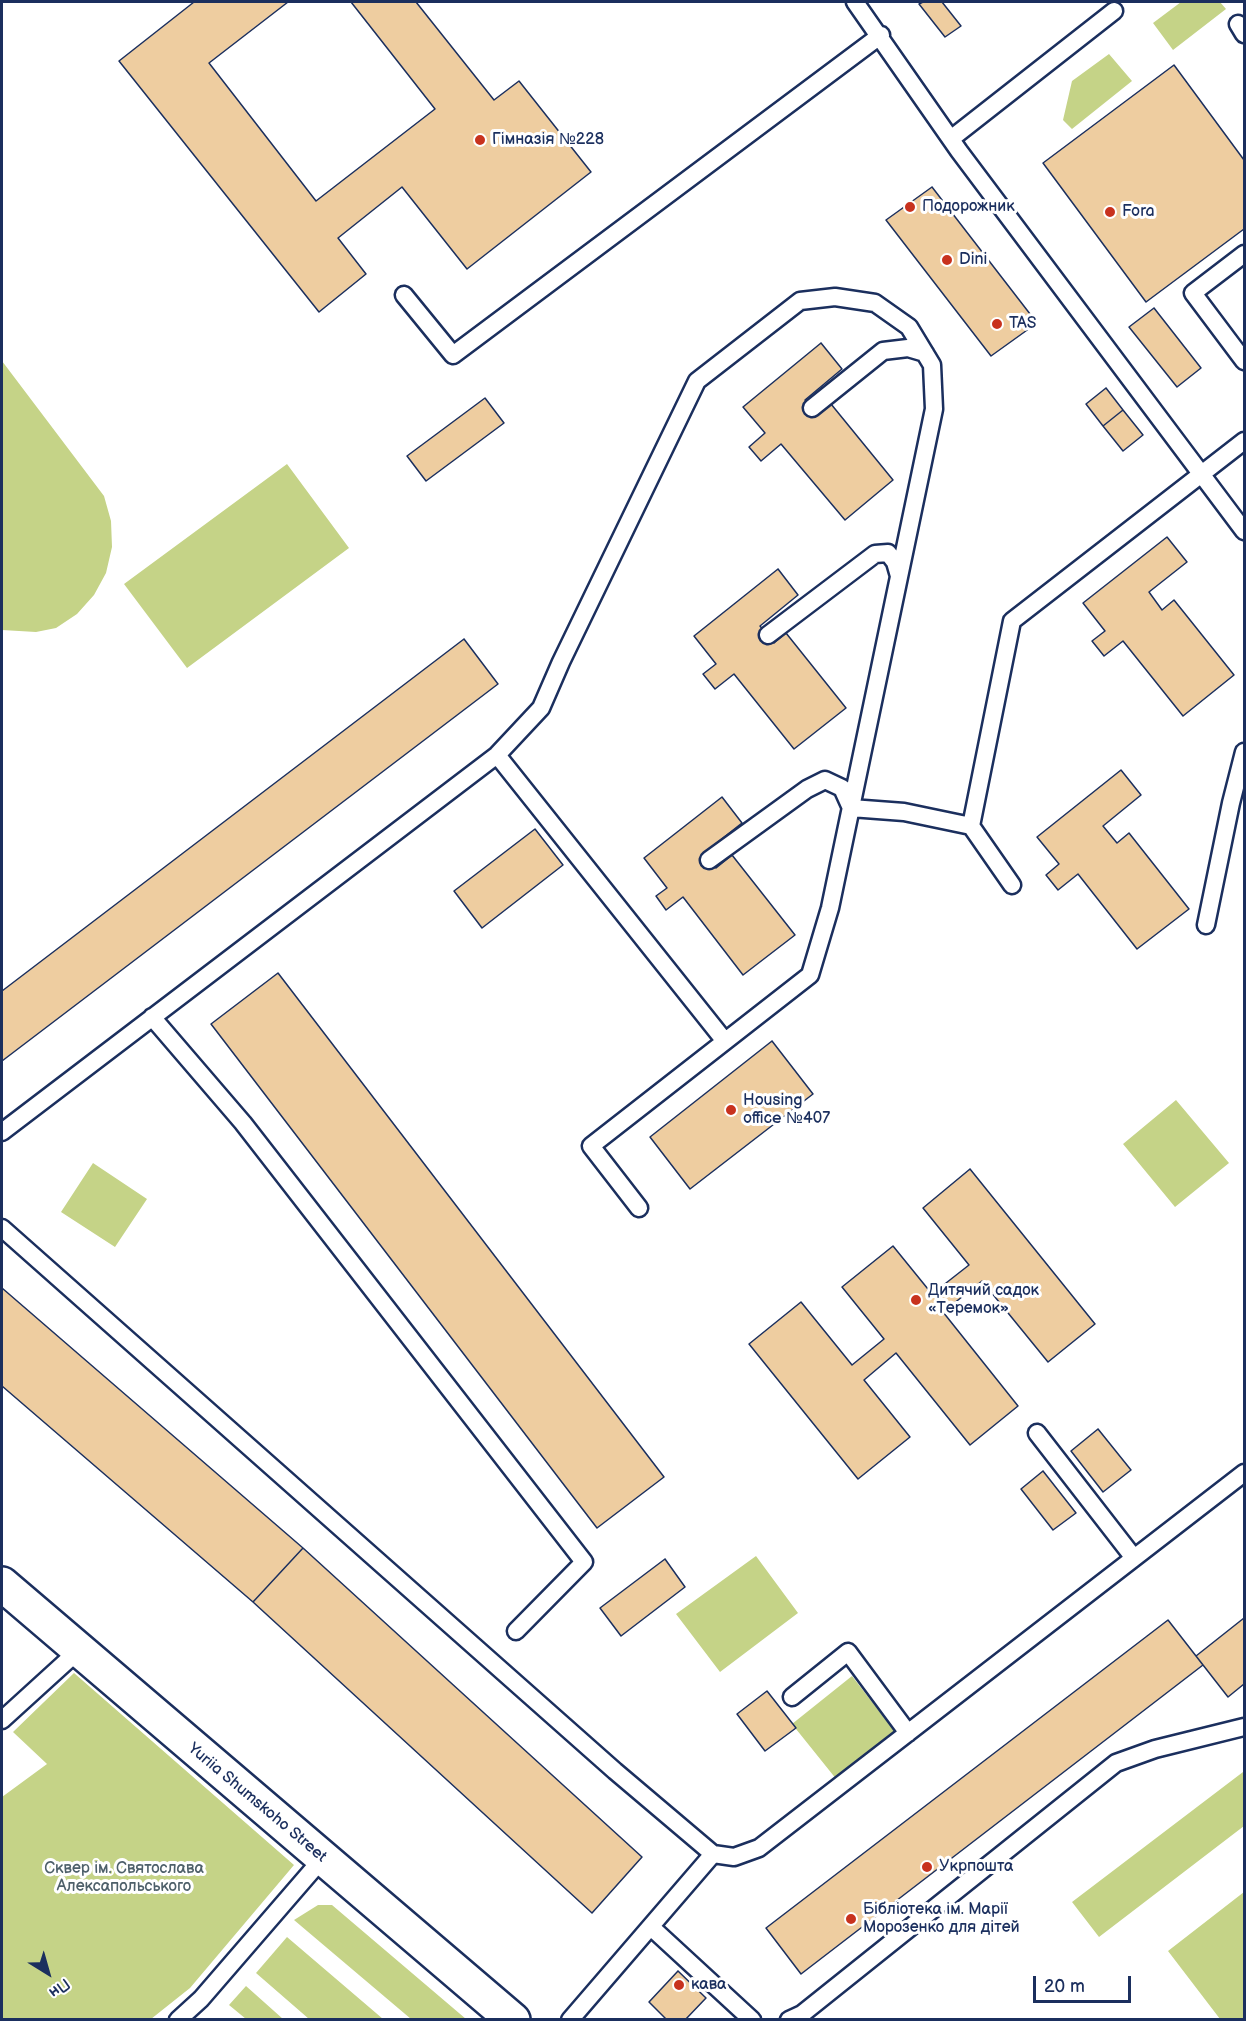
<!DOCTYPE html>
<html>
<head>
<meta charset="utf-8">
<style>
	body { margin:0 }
	#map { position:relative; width:1246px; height:2021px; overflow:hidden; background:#fff; font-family:"Balsamiq Sans",sans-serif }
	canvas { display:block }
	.frame { position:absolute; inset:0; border:3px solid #1b2f5e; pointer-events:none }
	.north { position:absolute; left:18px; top:1943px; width:60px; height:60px; -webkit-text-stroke:4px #fff; paint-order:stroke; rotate:143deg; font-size:16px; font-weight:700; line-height:24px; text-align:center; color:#1b2f5e }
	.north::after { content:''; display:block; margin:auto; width:21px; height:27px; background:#1b2f5e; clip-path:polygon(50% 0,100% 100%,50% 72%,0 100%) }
	.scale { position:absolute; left:1033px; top:1976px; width:98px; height:27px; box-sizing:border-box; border:3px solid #1b2f5e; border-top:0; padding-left:8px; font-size:18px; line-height:21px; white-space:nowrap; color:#1b2f5e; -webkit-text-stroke:4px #fff; paint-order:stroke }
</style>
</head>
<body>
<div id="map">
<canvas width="1246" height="2021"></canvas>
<div class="frame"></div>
<div class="north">Пн</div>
<div class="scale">20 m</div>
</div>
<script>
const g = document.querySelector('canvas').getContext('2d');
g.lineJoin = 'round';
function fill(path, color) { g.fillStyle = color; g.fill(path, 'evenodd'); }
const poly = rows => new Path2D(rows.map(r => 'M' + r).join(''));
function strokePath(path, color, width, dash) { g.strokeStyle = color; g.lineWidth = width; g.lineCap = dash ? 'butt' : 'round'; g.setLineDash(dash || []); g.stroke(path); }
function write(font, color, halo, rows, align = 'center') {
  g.font = font + ' "Balsamiq Sans",sans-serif'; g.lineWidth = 6; g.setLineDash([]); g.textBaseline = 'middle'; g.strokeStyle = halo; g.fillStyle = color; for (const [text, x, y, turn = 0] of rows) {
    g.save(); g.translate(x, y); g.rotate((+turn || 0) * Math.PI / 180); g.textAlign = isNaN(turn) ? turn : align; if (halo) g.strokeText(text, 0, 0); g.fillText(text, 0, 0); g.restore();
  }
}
const green = poly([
	[1181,2,1220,2,1226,9,1173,50,1153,23],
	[1109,54,1132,81,1072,129,1063,120,1072,81],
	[2,361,104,496,111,521,112,547,106,573,94,595,77,614,56,628,36,632,2,630],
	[287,464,349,548,187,668,124,584],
	[1176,1100,1229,1163,1175,1207,1123,1144],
	[93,1163,147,1199,115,1247,61,1212],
	[756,1556,798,1613,720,1672,676,1614],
	[74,1673,294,1865,190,1988,151,2019,2,2019,2,1797,47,1764,13,1732],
	[852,1676,896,1733,837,1780,792,1724],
	[1243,1772,1244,1775,1244,1826,1099,1937,1072,1902],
	[1244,1892,1244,2019,1220,2019,1168,1951],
	[318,1905,332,1905,466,2019,411,2019,294,1920],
	[287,1937,383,2019,309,2019,256,1973],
	[246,1986,283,2019,246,2019,229,2005]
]);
const building = poly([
	[194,2,288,2,209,63,316,201,435,109,351,2,416,2,494,100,519,81,591,172,467,269,402,187,338,238,366,274,319,312,119,61,194,2],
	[923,2,942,2,961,26,945,37,919,4,923,2],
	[1174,65,1244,160,1244,229,1146,302,1043,163,1174,65],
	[932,187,1037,323,991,356,886,220,932,187],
	[1154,308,1201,368,1177,387,1129,327,1154,308],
	[821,343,842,369,805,400,818,415,831,404,893,480,845,520,781,444,761,461,749,447,765,433,743,407,821,343],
	[1106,388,1123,410,1103,426,1086,404,1106,388],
	[485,398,504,423,426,481,407,456,485,398],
	[1123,410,1143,435,1123,451,1103,426,1123,410],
	[1167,537,1187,562,1149,592,1162,610,1174,600,1234,675,1183,716,1123,641,1104,656,1092,641,1105,631,1083,603,1167,537],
	[778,569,798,595,760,626,774,643,786,633,846,708,794,749,734,674,715,689,703,674,716,664,694,636,778,569],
	[464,639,498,684,2,1061,2,991,464,639],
	[1121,770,1141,795,1103,826,1117,843,1129,833,1189,909,1137,949,1078,874,1058,890,1046,875,1059,864,1037,837,1121,770],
	[722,797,742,823,704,853,716,868,732,855,795,935,743,975,683,897,666,910,656,896,667,888,644,858,722,797],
	[535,829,563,865,482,928,454,891,535,829],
	[278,973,664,1477,597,1528,211,1024,278,973],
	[772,1041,813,1094,690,1189,650,1137,772,1041],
	[970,1169,1095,1324,1048,1362,982,1281,943,1312,1018,1406,970,1445,896,1353,864,1380,910,1437,858,1479,749,1344,801,1302,852,1365,884,1339,842,1287,893,1246,932,1294,969,1265,923,1208,970,1169],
	[2,1288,303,1548,253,1602,2,1386,2,1288],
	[1098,1429,1131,1470,1103,1492,1071,1451,1098,1429],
	[1043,1471,1076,1513,1053,1530,1021,1489,1043,1471],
	[303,1548,642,1857,592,1913,253,1602,303,1548],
	[665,1559,685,1587,621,1636,600,1608,665,1559],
	[1244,1618,1244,1684,1228,1697,1196,1656,1244,1618],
	[1168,1620,1203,1665,801,1974,766,1928,1168,1620],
	[767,1691,796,1728,765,1751,737,1714,767,1691],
	[678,1971,706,1998,685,2020,667,2020,649,2002,678,1971]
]);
const service = poly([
	[855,2,959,151,1244,531],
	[1238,24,1244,34],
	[952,138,1114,11],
	[1244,254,1193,293,1244,361],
	[404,295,453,355,881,35],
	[812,408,883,351,908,348,925,353],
	[768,635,875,554,888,553,895,562,899,576],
	[497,755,724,1040],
	[709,860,807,789,825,780,842,788,851,808,904,812,971,826],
	[1012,885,971,826,1012,621,1244,441],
	[1206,925,1231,803,1244,752],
	[152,1017,243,1123,584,1562,516,1631],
	[2,1132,497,755,541,708,561,662,697,381,800,301,835,297,875,303,909,327,932,365,934,409,830,908,810,975,591,1146,639,1208],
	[2,1228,615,1771,713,1854,734,1857,759,1848,1244,1473],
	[1037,1433,1134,1558],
	[792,1697,848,1652,908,1733],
	[2,1720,79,1650],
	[651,1927,752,2020],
	[178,2020,201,1999,322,1859],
	[570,2020,713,1854],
	[789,2020,802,2014,1116,1763,1155,1749,1244,1727]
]);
const tertiary = poly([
	[2,1584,513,2020]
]);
const markers = [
	[480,140,6,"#c8321e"],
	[910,207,6,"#c8321e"],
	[1110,212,6,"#c8321e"],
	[947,260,6,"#c8321e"],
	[997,324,6,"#c8321e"],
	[731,1110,6,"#c8321e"],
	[916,1300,6,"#c8321e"],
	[927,1867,6,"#c8321e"],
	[851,1919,6,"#c8321e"],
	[679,1985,6,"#c8321e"]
];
const poiNames = [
	["Гімназія №228",492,140],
	["Подорожник",922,207],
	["Fora",1122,212],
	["Dini",959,260],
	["TAS",1009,324],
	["Housing",743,1101],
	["office №407",743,1119],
	["Дитячий садок",928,1291],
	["«Теремок»",928,1309],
	["Укрпошта",939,1867],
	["Бібліотека ім. Марії",863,1910],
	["Морозенко для дітей",863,1928],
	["кава",691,1985]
];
const streetNames = [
	["Yuriia Shumskoho Street",257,1803,40]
];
const parkNames = [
	["Сквер ім. Святослава",124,1869],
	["Алексапольського",124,1887]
];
fill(green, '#c5d387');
fill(building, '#eecda0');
strokePath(building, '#1b2f5e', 1.5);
strokePath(service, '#1b2f5e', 21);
strokePath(tertiary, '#1b2f5e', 38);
strokePath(service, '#fff', 16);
strokePath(tertiary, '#fff', 33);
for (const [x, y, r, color] of markers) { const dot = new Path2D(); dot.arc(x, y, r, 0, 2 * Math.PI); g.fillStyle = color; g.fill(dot); strokePath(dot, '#fff', 2); }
write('16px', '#1b2f5e', '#fff', poiNames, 'left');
write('16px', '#1b2f5e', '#fff', streetNames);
write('16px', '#4e606a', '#fff', parkNames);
</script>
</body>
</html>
